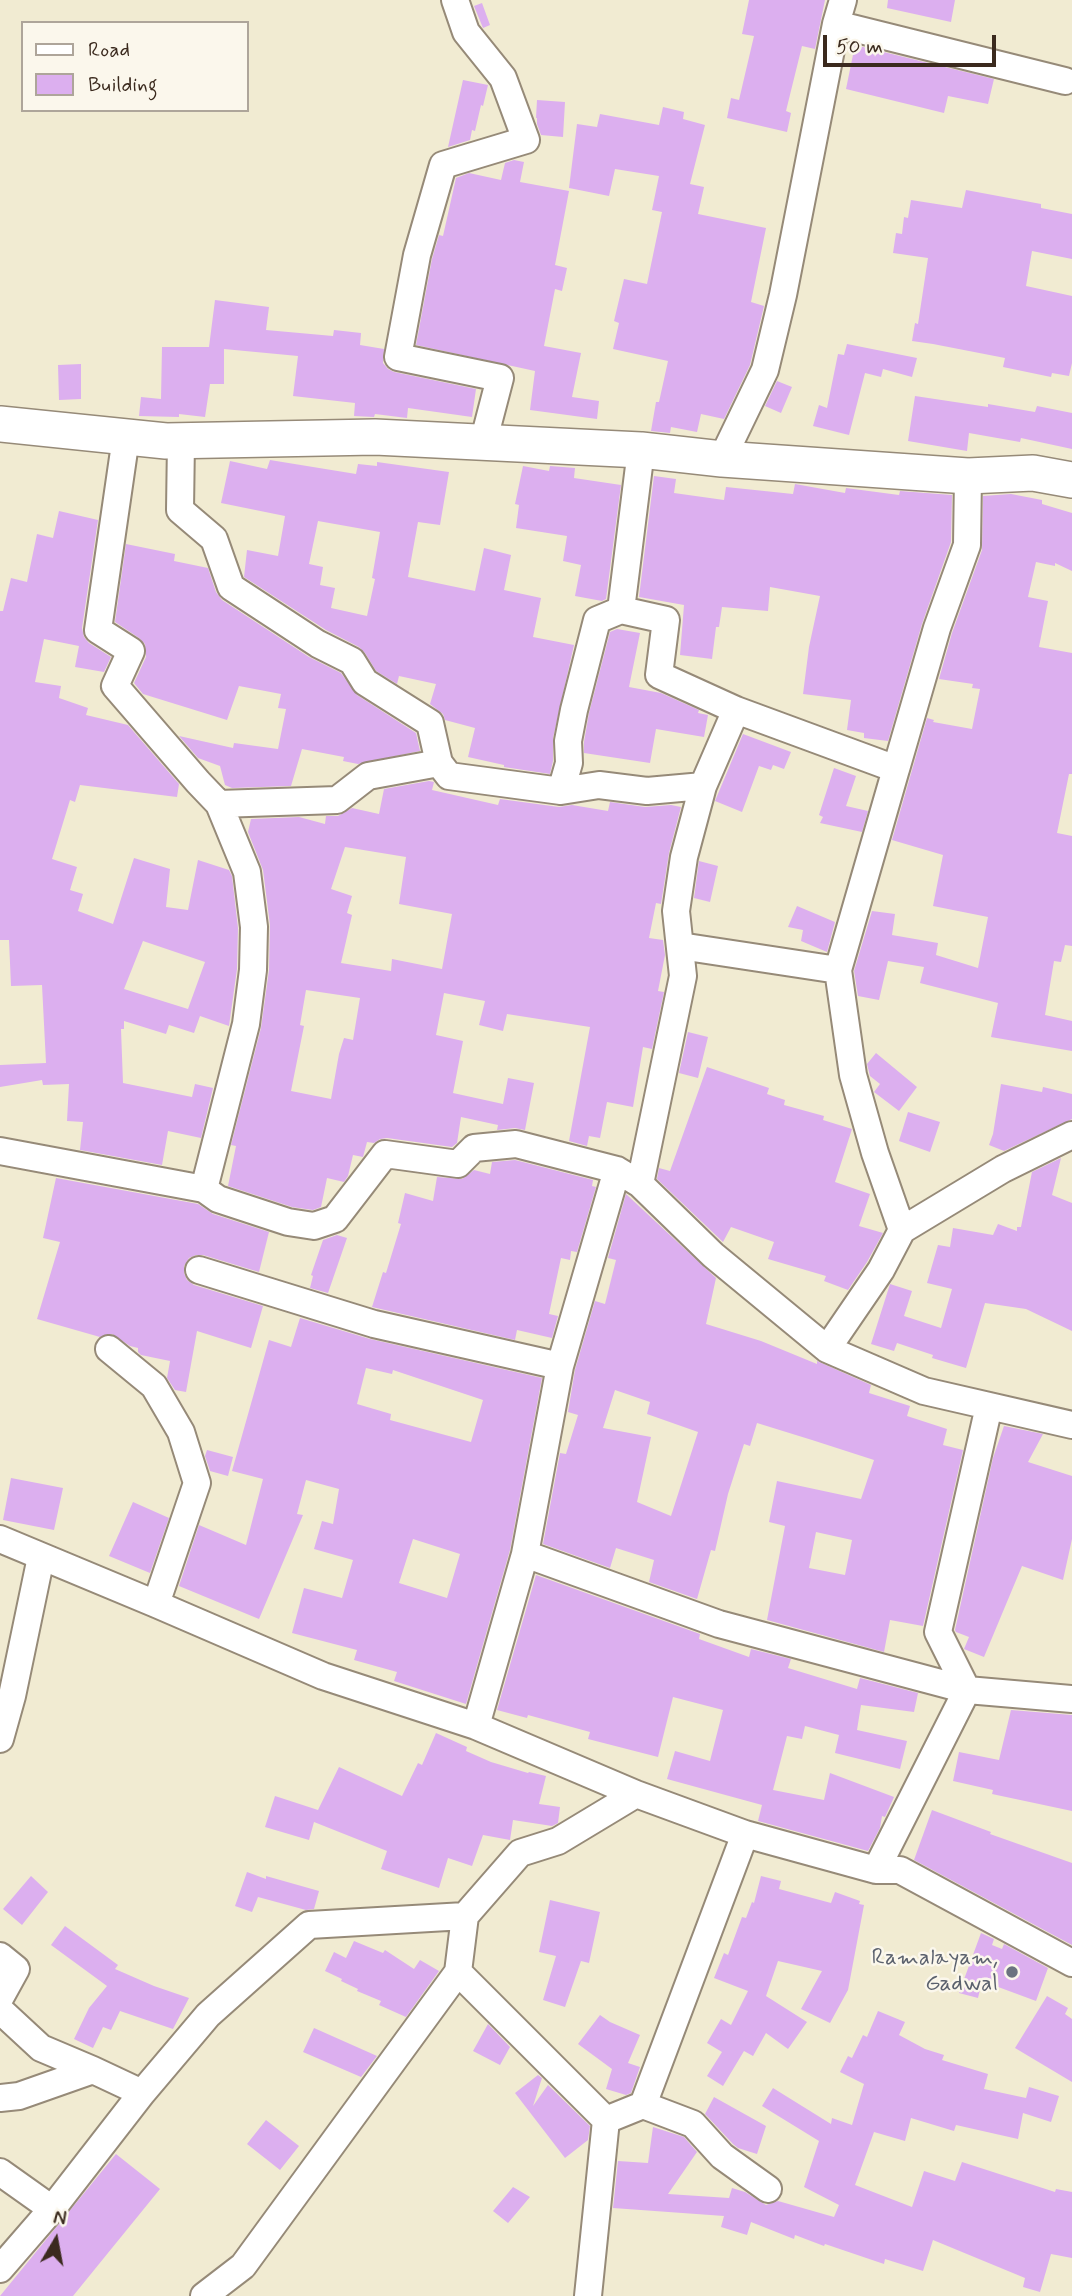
<!DOCTYPE html>
<html>
<head>
<meta charset="utf-8">
<style>
	body { margin:0 }
	#map { position:relative; width:1072px; height:2296px; overflow:hidden; background:#f1ebd2; font-family:Mynerve,sans-serif }
	canvas { display:block }
	.legend { position:absolute; left:21px; top:21px; width:228px; height:91px; box-sizing:border-box; background:#fbf7ec; border:2px solid #aea59a; margin:0; padding:9px 12px; list-style:none; font-size:21px; color:#3b2a1e }
	.legend li { display:flex; align-items:center; gap:14px; height:35px }
	.legend b { width:35px; border:2px solid #aea59a }
	.north { position:absolute; left:21px; top:2205px; width:70px; height:70px; -webkit-text-stroke:5px #fbf7ec; paint-order:stroke; rotate:10deg; font-size:19px; font-weight:700; line-height:28px; text-align:center; color:#3b2a1e }
	.north::after { content:''; display:block; margin:auto; width:24px; height:32px; background:#3b2a1e; clip-path:polygon(50% 0,100% 100%,50% 72%,0 100%) }
	.scale { position:absolute; left:823px; top:35px; width:173px; height:32px; box-sizing:border-box; border:4px solid #3b2a1e; border-top:0; padding-left:9px; font-size:21px; line-height:24px; white-space:nowrap; color:#3b2a1e; -webkit-text-stroke:5px #fbf7ec; paint-order:stroke }
</style>
</head>
<body>
<div id="map">
<canvas width="1072" height="2296"></canvas>
<ul class="legend">
<li><b style="height:9px;background:#fff"></b>Road</li>
<li><b style="height:19px;background:#dcafef"></b>Building</li>
</ul>
<div class="north">N</div>
<div class="scale">50 m</div>
</div>
<script>
const g = document.querySelector('canvas').getContext('2d');
g.lineJoin = 'round';
function fill(path, color) { g.fillStyle = color; g.fill(path, 'evenodd'); }
const poly = rows => new Path2D(rows.map(r => 'M' + r).join(''));
function strokePath(path, color, width, dash) { g.strokeStyle = color; g.lineWidth = width; g.lineCap = dash ? 'butt' : 'round'; g.setLineDash(dash || []); g.stroke(path); }
function write(font, color, halo, rows, align = 'center') {
  g.font = font + ' Mynerve,sans-serif'; g.lineWidth = 5; g.setLineDash([]); g.textBaseline = 'middle'; g.strokeStyle = halo; g.fillStyle = color; for (const [text, x, y, turn = 0] of rows) {
    g.save(); g.translate(x, y); g.rotate((+turn || 0) * Math.PI / 180); g.textAlign = isNaN(turn) ? turn : align; if (halo) g.strokeText(text, 0, 0); g.fillText(text, 0, 0); g.restore();
  }
}
const building = poly([
	[749,0,825,0,815,49,802,46,786,111,791,113,787,132,727,118,731,98,739,100,754,36,742,34],
	[888,0,955,0,951,22,887,8],
	[482,3,490,25,483,28,474,6],
	[855,45,994,79,988,104,948,96,944,113,846,89],
	[463,80,488,85,483,106,481,105,475,131,472,130,470,140,448,147],
	[537,100,565,102,563,137,541,135,537,124,537,118,536,118],
	[663,107,684,112,683,119,705,125,690,184,704,187,698,214,766,228,751,302,764,306,750,365,724,419,701,414,697,432,671,427,670,433,651,431,656,402,659,402,668,361,613,349,619,323,614,321,624,279,647,284,662,212,652,210,659,176,615,169,609,196,569,188,577,124,597,127,600,114,659,125],
	[514,160,524,162,520,182,569,191,555,265,567,268,562,291,555,289,544,346,581,353,572,397,599,401,597,419,530,410,535,371,416,345,432,259,439,235,443,236,456,178,469,173,501,180,505,163],
	[966,190,1041,204,1041,208,1072,214,1072,259,1032,251,1026,286,1072,296,1072,363,1069,376,1052,373,1051,377,1003,367,1005,358,933,344,912,341,915,323,918,324,928,258,893,253,896,233,902,234,904,217,908,218,911,200,962,208],
	[215,300,269,307,266,330,333,336,334,330,361,333,360,345,384,349,383,363,388,369,394,372,476,389,472,417,408,408,407,418,375,414,374,417,354,416,355,403,293,396,298,356,224,349,224,384,210,384,205,417,179,414,179,417,139,416,141,397,161,399,162,347,209,347],
	[847,344,917,358,912,377,883,369,881,377,865,373,849,435,813,426,819,405,827,408,838,354,844,355],
	[81,364,81,399,59,400,58,365],
	[777,381,792,387,781,413,765,406],
	[915,396,988,407,988,404,1035,412,1037,406,1072,413,1072,449,1021,438,1020,442,969,433,967,451,908,441],
	[270,460,356,474,358,464,377,466,377,462,449,472,440,525,418,522,408,577,475,591,484,548,511,555,504,590,541,598,533,637,574,645,553,738,553,761,550,774,504,767,504,765,468,757,475,728,445,720,443,714,430,704,436,684,399,676,397,684,376,671,365,653,359,647,326,630,244,577,247,550,278,556,285,516,221,503,230,461,267,469],
	[318,521,380,532,372,578,375,579,367,616,331,608,335,588,320,585,323,567,309,564],
	[523,466,549,471,550,466,575,468,574,478,621,485,606,599,602,601,575,596,581,565,563,561,567,536,516,528,519,505,515,504],
	[654,476,676,479,674,493,724,500,726,487,793,494,795,484,845,493,846,488,899,495,900,491,952,495,951,542,922,624,888,741,864,738,864,733,847,730,851,700,803,694,809,647,820,596,770,587,768,611,722,607,719,627,716,627,712,659,680,655,684,605,639,597],
	[1011,494,1042,500,1042,504,1072,513,1072,571,1055,563,1055,566,1036,562,1028,597,1048,601,1039,647,1072,653,1072,774,1069,774,1057,833,1072,836,1072,946,1065,945,1061,962,1054,961,1045,1015,1072,1021,1072,1051,991,1037,998,1003,920,983,924,967,888,961,879,1000,858,996,854,971,872,911,895,914,892,935,938,943,936,955,978,968,988,917,933,906,943,855,892,840,927,718,934,720,933,722,972,729,980,689,972,688,973,684,939,679,952,633,982,550,983,496],
	[59,511,98,520,82,628,84,637,89,643,111,657,104,672,75,667,79,646,44,639,35,682,61,686,59,698,88,708,86,715,128,725,179,784,177,797,80,785,75,802,70,800,52,859,77,867,70,890,83,894,78,911,113,924,134,858,170,869,166,907,188,910,198,860,229,870,232,876,238,928,237,969,229,1026,200,1016,194,1033,169,1025,166,1034,124,1021,124,1029,121,1029,123,1083,192,1097,195,1084,213,1088,201,1138,168,1131,162,1165,80,1150,83,1122,67,1121,69,1084,43,1085,42,1080,0,1087,0,1065,46,1063,42,985,11,986,9,940,0,940,0,611,3,611,11,578,27,582,37,534,53,538],
	[143,941,205,962,188,1009,124,989],
	[126,544,175,554,174,561,208,568,216,592,222,600,309,657,341,673,357,695,416,733,420,751,358,764,343,761,344,757,302,749,291,786,232,788,225,785,220,766,198,758,179,736,233,748,234,743,278,749,286,709,278,708,281,694,239,686,227,720,143,694,134,683,146,657,145,644,139,638,115,622],
	[617,629,640,633,629,687,661,693,699,710,698,713,708,715,704,737,656,729,650,763,584,753,584,742,589,713,610,632],
	[743,734,791,752,784,769,773,765,771,770,759,766,742,812,715,801],
	[834,768,856,776,846,806,868,811,862,832,820,823,823,817,819,815],
	[429,781,434,782,432,790,498,805,500,799,559,807,572,805,608,811,610,802,645,807,671,805,681,807,669,853,661,904,656,903,649,938,663,940,665,955,658,991,664,992,652,1049,643,1047,633,1107,607,1102,600,1138,589,1136,587,1146,569,1141,590,1027,507,1014,503,1031,479,1025,485,1001,444,993,436,1035,463,1041,453,1093,503,1104,508,1078,534,1083,525,1130,515,1128,497,1130,498,1125,461,1117,457,1143,452,1147,387,1138,380,1139,374,1143,367,1142,363,1157,353,1155,348,1176,344,1182,327,1178,321,1207,313,1210,292,1207,228,1186,236,1146,231,1145,261,1028,269,970,270,925,263,870,248,832,251,819,299,817,325,824,326,816,338,816,352,808,379,814,384,789],
	[345,847,406,857,399,904,452,914,442,969,392,959,391,971,341,963,352,915,347,913,352,896,331,889],
	[306,990,360,998,353,1040,344,1038,339,1054,331,1099,291,1091,304,1026,300,1025],
	[699,861,718,866,710,902,694,898],
	[797,906,835,922,827,952,801,941,803,930,788,927],
	[688,1032,708,1037,698,1078,679,1073],
	[876,1053,917,1087,899,1111,874,1092,880,1084,870,1076,867,1064],
	[707,1067,769,1088,767,1094,785,1100,784,1105,824,1116,823,1120,852,1129,835,1182,870,1194,859,1226,883,1233,867,1262,848,1290,824,1281,826,1276,768,1259,774,1242,731,1227,723,1242,657,1179,659,1168,670,1171],
	[1001,1084,1042,1092,1043,1087,1072,1094,1072,1119,1004,1151,989,1145,993,1134],
	[908,1112,940,1122,930,1152,899,1141],
	[1061,1158,1052,1195,1072,1203,1072,1331,1026,1309,985,1303,966,1368,932,1358,933,1355,897,1343,894,1351,871,1344,890,1284,912,1291,904,1316,941,1328,952,1289,927,1283,938,1245,950,1247,953,1228,993,1235,998,1224,1017,1231,1017,1227,1021,1227,1032,1172],
	[515,1160,593,1180,592,1186,596,1187,577,1252,571,1251,570,1260,561,1258,549,1314,558,1316,552,1338,517,1330,515,1340,372,1307,383,1272,386,1273,401,1224,398,1223,405,1193,433,1201,437,1177,462,1179,474,1170,490,1174,492,1162],
	[56,1178,198,1204,213,1214,269,1232,259,1272,203,1255,196,1255,189,1258,184,1266,184,1273,187,1280,194,1285,263,1306,251,1348,197,1331,186,1392,175,1390,167,1378,170,1361,141,1355,138,1352,138,1348,130,1346,112,1334,100,1337,37,1319,60,1242,43,1238],
	[626,1194,716,1278,706,1324,761,1341,817,1364,817,1361,871,1385,869,1393,910,1406,907,1416,947,1429,943,1445,963,1450,923,1626,890,1620,884,1652,767,1620,785,1526,769,1522,777,1481,861,1499,874,1460,812,1440,757,1423,750,1446,744,1444,728,1494,715,1551,711,1550,697,1599,649,1582,654,1560,616,1548,610,1568,543,1544,560,1453,566,1454,578,1415,568,1412,575,1370,595,1301,605,1304,616,1260,608,1258],
	[615,1390,650,1402,647,1414,698,1432,671,1516,637,1502,651,1437,603,1428],
	[816,1532,852,1540,845,1575,809,1568],
	[337,1235,347,1238,328,1293,310,1288,313,1276,311,1275,323,1240],
	[300,1318,370,1339,542,1378,510,1550,466,1704,394,1681,397,1672,354,1660,357,1650,292,1633,304,1588,342,1598,353,1560,314,1549,322,1521,333,1524,339,1489,306,1480,297,1514,303,1515,259,1619,179,1586,199,1525,246,1545,263,1479,232,1471,269,1340,291,1347],
	[366,1368,392,1374,393,1370,483,1400,471,1442,390,1420,391,1414,357,1404],
	[413,1539,460,1554,447,1598,399,1583],
	[1004,1426,1043,1434,1028,1462,1072,1476,1072,1539,1063,1580,1022,1566,984,1657,964,1649,969,1637,956,1632,955,1630,993,1458],
	[207,1450,233,1457,228,1476,210,1471,205,1456],
	[11,1478,63,1488,54,1530,3,1520],
	[133,1502,169,1518,150,1573,109,1556],
	[536,1575,700,1634,699,1639,749,1657,751,1649,791,1659,788,1668,857,1689,860,1678,918,1693,914,1712,861,1705,857,1730,907,1741,900,1769,835,1753,839,1735,805,1726,802,1739,787,1736,773,1790,824,1800,830,1773,894,1797,885,1817,882,1816,880,1828,868,1851,758,1821,762,1805,667,1779,675,1751,710,1761,723,1710,673,1697,658,1757,588,1739,590,1732,528,1715,527,1718,497,1710],
	[1011,1710,1072,1715,1072,1811,992,1794,993,1790,953,1781,959,1752,999,1760],
	[436,1733,467,1747,466,1751,491,1762,528,1773,529,1772,546,1776,539,1804,560,1807,558,1823,552,1826,513,1820,510,1840,483,1835,472,1866,448,1858,439,1888,381,1869,387,1851,314,1822,309,1840,265,1827,275,1796,318,1810,339,1767,402,1796,418,1763,422,1765],
	[932,1810,991,1832,990,1834,1072,1863,1072,1945,914,1860],
	[247,1872,266,1879,266,1876,319,1891,314,1909,306,1910,258,1897,252,1912,235,1906],
	[31,1876,48,1892,22,1925,3,1909],
	[761,1876,781,1881,779,1889,831,1903,835,1892,860,1901,859,1904,864,1905,848,1990,830,2023,801,2009,822,1971,778,1961,766,1996,807,2022,788,2049,766,2033,753,2056,744,2051,723,2086,707,2076,722,2052,707,2043,721,2019,731,2025,748,1991,714,1978,724,1953,728,1955,742,1917,746,1918,752,1902,754,1903],
	[550,1900,600,1912,589,1963,581,1961,565,2007,543,2000,556,1956,539,1952],
	[65,1926,118,1965,115,1969,154,1986,189,1998,173,2029,120,2011,111,2030,103,2027,93,2048,74,2039,89,2008,107,1986,51,1945],
	[981,1933,994,1939,992,1945,1002,1949,1004,1944,1048,1968,1036,2001,982,1981,978,1998,959,1993],
	[354,1941,383,1953,385,1950,414,1969,420,1960,439,1971,406,2017,379,2005,381,2001,357,1991,358,1989,341,1981,342,1979,325,1971,334,1952,346,1958],
	[1047,1996,1068,2008,1065,2014,1072,2019,1072,2082,1015,2048],
	[878,2011,905,2022,899,2035,925,2049,944,2055,942,2060,988,2074,984,2089,1026,2098,1029,2087,1059,2096,1051,2122,1023,2113,1018,2139,956,2125,954,2131,911,2118,905,2141,874,2132,855,2185,912,2207,924,2171,955,2181,962,2162,1055,2192,1056,2189,1072,2192,1072,2258,1051,2254,1040,2292,1023,2287,1025,2278,933,2240,923,2271,885,2259,884,2264,825,2244,824,2246,795,2235,794,2239,751,2222,747,2235,721,2227,724,2216,613,2208,618,2161,648,2163,653,2127,684,2137,697,2152,668,2194,729,2198,732,2188,745,2192,766,2205,778,2201,834,2217,839,2205,804,2187,819,2141,762,2106,773,2088,831,2124,832,2118,852,2125,864,2084,840,2072,848,2056,852,2058,863,2035,867,2037],
	[600,2015,610,2022,640,2035,628,2063,640,2067,631,2093,626,2095,606,2089,612,2069,578,2044],
	[488,2024,510,2047,500,2065,473,2051],
	[314,2028,377,2056,361,2077,303,2052],
	[538,2075,542,2078,533,2106,548,2085,590,2126,588,2140,565,2158,515,2093],
	[714,2097,766,2126,757,2154,738,2148,733,2144,705,2114],
	[266,2120,299,2146,280,2170,247,2144],
	[116,2154,160,2189,73,2296,0,2296],
	[513,2187,530,2197,508,2223,493,2211]
]);
const minor = poly([
	[455,0,466,32,503,78,526,140,443,165,417,255,398,357,500,378,483,443],
	[836,24,1065,81],
	[126,437,98,630,131,651,115,686,198,782,219,804],
	[181,441,180,510,214,539,231,587,318,644,352,661,365,682,430,723,439,763,449,776,561,791,599,785,647,791,703,786],
	[722,459,765,370,783,295,836,24,843,0],
	[439,763,368,776,337,800,219,804,247,872,254,927,253,970,246,1024,204,1189,218,1199,288,1222,314,1226,335,1219,385,1154,458,1164,474,1148,516,1144,617,1170],
	[896,769,937,628,967,545,968,476],
	[561,791,569,763,568,741,574,710,597,620,621,610],
	[680,946,838,970,896,769,736,710],
	[838,970,853,1075,875,1153,902,1230,1003,1169,1072,1135],
	[0,1151,204,1189],
	[640,1184,713,1255,827,1349,881,1270,902,1230],
	[199,1270,374,1324,560,1366],
	[109,1349,154,1386,181,1432,197,1483,156,1604],
	[827,1349,924,1391,1072,1425],
	[0,1539,156,1604,323,1676,476,1726,636,1794,745,1834,876,1870,900,1870,1072,1963],
	[525,1554,719,1624,967,1690,1072,1699],
	[476,1726,525,1554,560,1366,617,1170,640,1184,683,976,676,911,684,857,703,786,736,710,659,675,666,620,621,610,641,450],
	[0,1739,12,1696,41,1557],
	[876,1870,967,1690,938,1632,989,1406],
	[0,1956,16,1969,0,1998],
	[458,1972,606,2120,588,2296],
	[0,2010,41,2048,93,2070],
	[0,2098,19,2096,93,2070,142,2093],
	[643,2105,693,2124,722,2156,768,2189],
	[606,2120,643,2105,745,1834],
	[0,2172,52,2209],
	[0,2269,52,2209,142,2093,208,2015,309,1925,465,1916,520,1853,558,1841,636,1794],
	[204,2296,243,2266,458,1972,465,1916]
]);
const major = poly([
	[0,424,166,441,375,437,641,450,722,459,968,476,1033,473,1072,480]
]);
const markers = [
	[1012,1972,7,"#6b7280"]
];
const worshipNames = [
	["Ramalayam,",998,1959],
	["Gadwal",998,1985]
];
fill(building, '#dcafef');
strokePath(minor, '#968a78', 30);
strokePath(major, '#968a78', 38);
strokePath(minor, '#fff', 26);
strokePath(major, '#fff', 35);
for (const [x, y, r, color] of markers) { const dot = new Path2D(); dot.arc(x, y, r, 0, 2 * Math.PI); g.fillStyle = color; g.fill(dot); strokePath(dot, '#fbf7ec', 2.5); }
write('23px', '#5b616d', '#fbf7ec', worshipNames, 'right');
</script>
</body>
</html>
